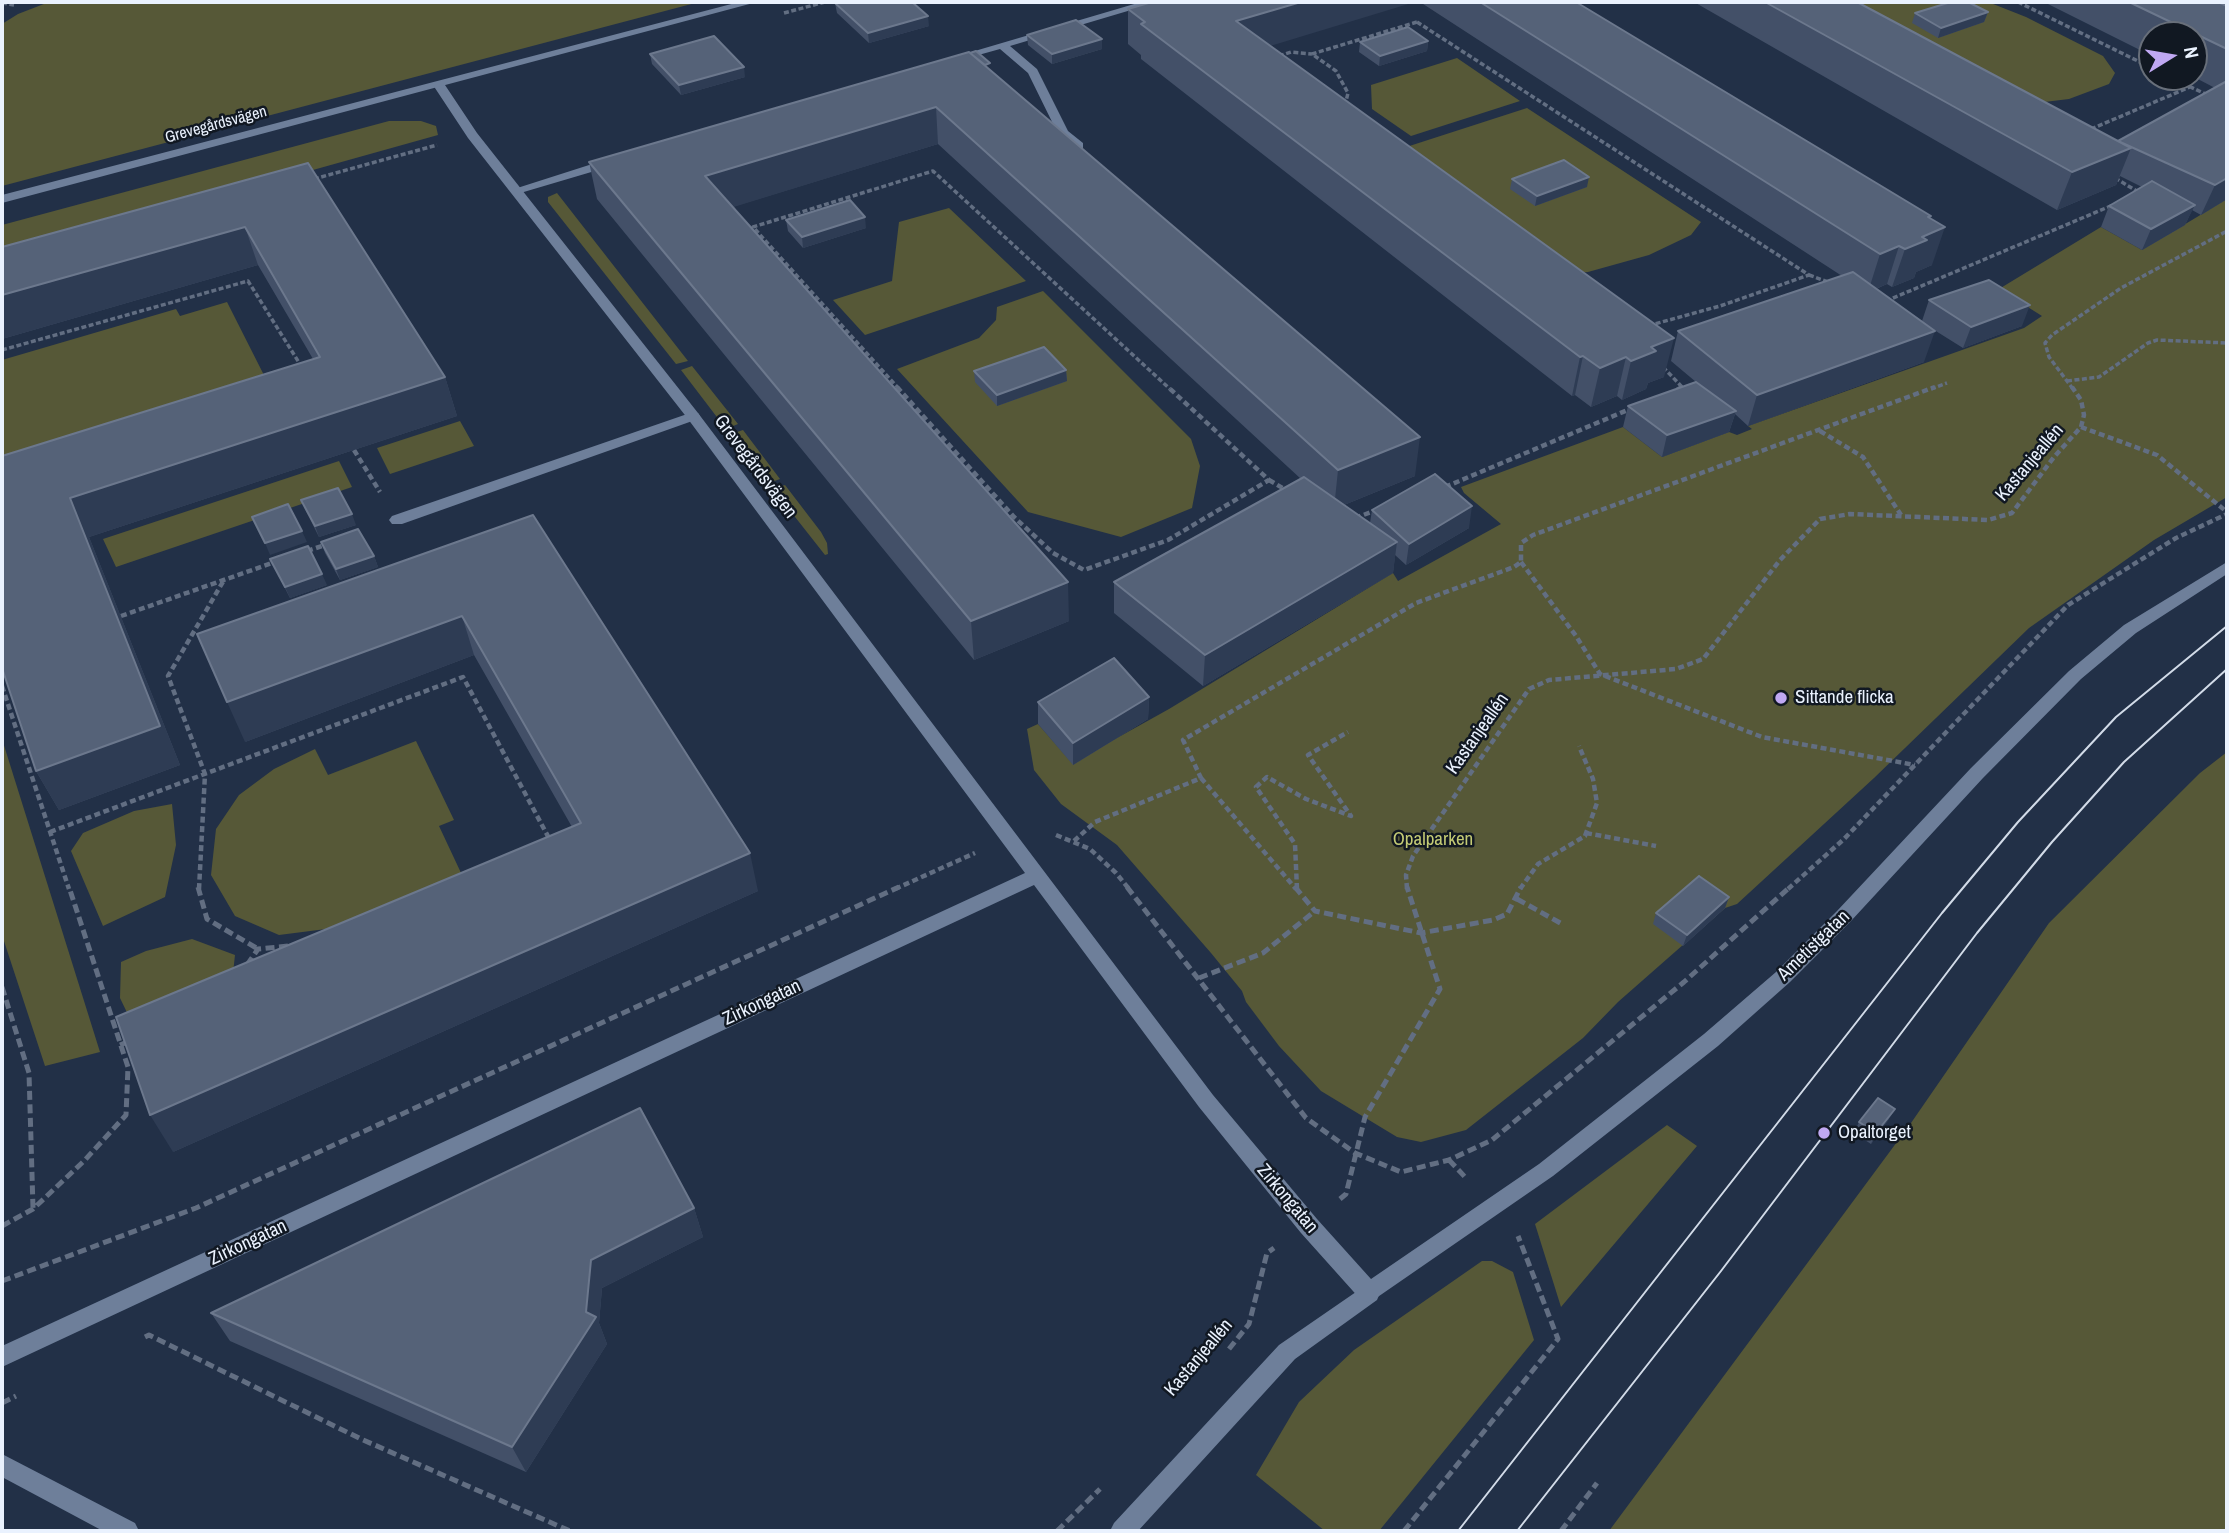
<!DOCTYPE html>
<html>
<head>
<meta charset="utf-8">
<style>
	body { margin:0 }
	#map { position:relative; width:2229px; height:1533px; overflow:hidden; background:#223047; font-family:"Archivo Narrow",sans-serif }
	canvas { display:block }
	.frame { position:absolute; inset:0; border:4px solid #eaf2fe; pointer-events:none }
	.north { position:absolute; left:2138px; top:21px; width:70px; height:70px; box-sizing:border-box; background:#111822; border:2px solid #686f7a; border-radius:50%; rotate:79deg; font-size:19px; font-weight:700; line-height:28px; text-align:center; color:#eaf2fe }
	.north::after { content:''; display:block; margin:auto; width:24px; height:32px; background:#c0a8f3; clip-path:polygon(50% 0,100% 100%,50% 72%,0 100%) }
</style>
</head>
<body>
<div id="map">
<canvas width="2229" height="1533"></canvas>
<div class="frame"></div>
<div class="north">N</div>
</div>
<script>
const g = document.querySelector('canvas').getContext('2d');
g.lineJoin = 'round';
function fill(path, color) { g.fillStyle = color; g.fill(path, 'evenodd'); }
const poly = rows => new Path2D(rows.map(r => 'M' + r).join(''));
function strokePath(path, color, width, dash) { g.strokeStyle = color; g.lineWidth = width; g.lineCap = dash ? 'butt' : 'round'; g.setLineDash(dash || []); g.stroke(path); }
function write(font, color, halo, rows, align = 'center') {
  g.font = font + ' "Archivo Narrow",sans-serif'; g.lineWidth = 5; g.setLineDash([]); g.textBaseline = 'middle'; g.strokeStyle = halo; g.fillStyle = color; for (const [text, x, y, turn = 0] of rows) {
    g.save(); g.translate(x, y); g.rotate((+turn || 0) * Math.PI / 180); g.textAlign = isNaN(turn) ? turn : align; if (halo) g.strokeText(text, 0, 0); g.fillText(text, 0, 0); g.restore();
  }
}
const green = poly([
	[49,2,699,2,2,186,2,24,18,14],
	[1820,2,1988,2,2026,17,2103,56,2115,73,2109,84,2069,99,2028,104],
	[1457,58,1520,101,1411,136,1372,109,1371,85],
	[1527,108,1701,222,1691,235,1649,255,1588,272,1567,274,1397,150],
	[389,121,421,121,436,126,438,135,2,257,2,225],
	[557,193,688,361,676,364,548,202,548,197],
	[2227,199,2227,497,2154,540,2029,628,1874,778,1737,904,1725,908,1618,1002,1583,1038,1466,1130,1421,1142,1397,1137,1321,1091,1279,1046,1246,1002,1242,991,1211,953,1117,845,1061,804,1034,770,1027,729,1038,724,1072,763,1169,709,1393,573,1398,581,1501,524,1464,493,1461,487,1623,427,1662,457,1729,432,1737,435,1752,429,1748,426,2024,328,2042,316,1999,289,2101,227,2142,250],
	[949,208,1026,281,865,335,833,300,892,281,899,222],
	[1043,291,1191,439,1200,466,1192,508,1121,537,1028,512,897,369,979,338,996,320,997,307],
	[227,302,273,393,2,484,2,360,176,309,180,316],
	[692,366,738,424,726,429,681,370],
	[460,421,474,446,390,474,377,448],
	[743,430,780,479,769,483,731,434],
	[339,461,352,487,116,567,103,539],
	[785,485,821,532,827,543,828,554,825,555,773,489],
	[2,739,100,1052,45,1066,2,935],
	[416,741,454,820,439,826,462,875,393,905,326,929,279,935,235,916,211,875,216,829,239,795,274,769,315,749,328,775],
	[2227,752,2227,1531,1609,1531,1911,1123,2049,923,2200,773],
	[172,804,176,845,165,897,103,926,71,851,83,833,134,811],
	[192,939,235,955,233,973,133,1025,120,998,121,962,146,951],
	[1667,1125,1697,1146,1561,1307,1535,1224],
	[1482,1261,1492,1261,1513,1272,1534,1340,1379,1531,1325,1531,1256,1475,1299,1402,1354,1350]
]);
const pathFar2 = poly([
	[2018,2,2152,68],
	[2,3,14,5],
	[784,13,825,2],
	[1417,22,1809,275,1720,306,1629,331,1341,122,1348,93,1336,71,1312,54,1417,22],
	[1279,56,1291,52,1312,54],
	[2169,77,2210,96],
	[2091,129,2190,87],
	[2115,178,2140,193],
	[314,179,437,145],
	[1809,275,1831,283],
	[1886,301,2113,205],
	[2,350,248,281,303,369],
	[1663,367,1682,387,1679,389],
	[2067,381,2099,377,2148,343,2157,340,2227,343],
	[899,389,753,227,933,171,1170,389],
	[1931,389,1947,383],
	[2073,389,2049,357,2045,343,2052,335,2121,288,2227,231]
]);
const pathFar1 = poly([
	[897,387,1014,517,1053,553,1084,570,1168,540,1269,480,1168,387],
	[1677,390,1682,387],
	[2081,427,2157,455,2227,512],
	[1820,431,1863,457,1901,515],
	[354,450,380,492],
	[1269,480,1286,490],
	[1445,487,1630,409],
	[1355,518,1377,510],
	[307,551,328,544],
	[1521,562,1576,636,1600,674,1762,737,1915,765],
	[121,616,275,562],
	[2,686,69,889],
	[1201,778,1296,889],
	[50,832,463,677,551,842],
	[1586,833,1656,846],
	[1056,835,1090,849,1116,873,1129,889],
	[1074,841,1095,822,1201,778,1183,740,1416,603,1514,567,1521,562,1521,543,1533,535,1935,387],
	[199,889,205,774,168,676,224,580],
	[895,889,975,853],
	[1297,889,1295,844,1256,787,1267,777,1306,799,1351,816,1308,755,1348,732],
	[1407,889,1406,875,1413,856,1529,689,1549,680,1676,669,1703,659,1780,560,1820,519,1850,514,1988,520,2012,513,2054,457,2081,427,2084,415,2081,400,2072,387],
	[1520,889,1538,864,1585,836,1597,803,1593,779,1579,746],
	[1788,889,1844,839,2068,605,2176,538,2227,514]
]);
const path = poly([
	[198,887,207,919,258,949],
	[1127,887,1306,1118,1355,1153,1401,1172,1449,1160,1492,1140,1684,982,1790,887],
	[1295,887,1315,911,1421,933,1493,920,1507,914,1521,887],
	[1517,899,1562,924],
	[247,965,258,949,289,946],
	[1199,978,1263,953,1315,911],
	[2,987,29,1073,33,1208],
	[120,1045,130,1041],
	[1449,1160,1466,1178],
	[1340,1199,1346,1194,1365,1117,1440,989,1407,887],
	[2,1226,33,1209,84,1161,126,1115,128,1067,69,887],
	[2,1281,196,1208,899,887],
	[145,1337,149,1335,361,1439,570,1531],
	[1229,1349,1249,1324,1267,1253,1274,1248],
	[2,1403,16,1396],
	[1057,1531,1100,1489],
	[1404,1531,1558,1339,1518,1236],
	[1561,1531,1597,1483]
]);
const service = poly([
	[1141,2,1158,2,1010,46,1037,69,1068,131,1083,143,1083,149,1075,149,1059,136,1028,73,1000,49,957,61,951,58,1141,2],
	[611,158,617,162,615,165,517,194,511,190,611,158],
	[693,412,698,413,700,416,698,419,402,524,392,524,389,520,392,516,693,412],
	[1369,1283,1377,1286,1380,1293,1377,1300,1295,1359,1138,1531,1110,1531,1114,1523,1279,1345,1369,1283],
	[2,1454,135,1523,139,1531,103,1531,2,1477,2,1454]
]);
const minor = poly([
	[435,82,443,82,477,133,698,413,1213,1095,1317,1219,1371,1279,1539,1164,1704,1034,1776,972,1837,911,1971,768,2069,671,2124,625,2227,562,2227,574,2136,633,2081,679,1983,778,1851,921,1790,982,1718,1046,1553,1176,1369,1303,1361,1300,1301,1233,1199,1107,1034,885,2,1367,2,1346,1025,873,688,419,468,138,433,85,435,82]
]);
const tertiary = poly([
	[739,2,757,2,2,203,2,195,739,2]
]);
const tram = poly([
	[1458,1531,1942,913,2018,822,2116,717,2227,626],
	[1517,1531,1721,1271,1977,933,2052,842,2124,762,2227,669]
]);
const wall = poly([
	[1420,2,1576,2,1930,219,1932,265,1916,272,1914,278,1892,287,1887,284,1876,289,1922,321,1929,300,2022,326,1963,348,1923,323,1924,362,1748,426,1735,414,1729,432,1662,457,1623,427,1628,406,1696,382,1671,361,1678,331,1842,276],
	[1694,2,1857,2,2118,141,2215,88,2194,77,2194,35,2152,35,2152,56,2044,2,2218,2,2227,6,2227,199,2201,215,2192,210,2185,225,2142,250,2101,227,2109,206,2142,187,2120,176,2116,185,2057,210],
	[835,3,929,26,869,43,837,13],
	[1128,9,1270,46,1664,377,1648,383,1646,389,1622,400,1617,396,1591,407,1575,395,1572,396,1141,59,1141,55,1128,44],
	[1988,12,1984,22,1938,38,1912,23,1915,13],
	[1027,35,1102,39,1102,49,1052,64,1028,45],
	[1428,41,1427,51,1379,66,1359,52,1360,42],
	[650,54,745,77,681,95,652,64],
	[991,70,1415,476,1344,505,1370,523,1372,510,1469,528,1406,565,1395,555,1393,573,1203,686,1114,613,1114,582,1301,479,938,144,732,207,1069,621,974,660,597,199,589,162],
	[308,163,445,377,457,416,89,537,180,765,59,810,36,771,2,456,313,359,258,265,2,339],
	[1512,179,1587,187,1535,206,1510,189],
	[786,220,866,228,803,248,788,231],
	[1066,370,1067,381,997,406,975,382,974,371],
	[301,500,356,525,319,537,306,511],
	[533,515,758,891,173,1152,572,827,474,655,245,742],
	[321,542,374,556,378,567,340,580,325,553],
	[270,559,327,585,290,598],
	[1149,697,1148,719,1073,765,1038,724,1038,702],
	[1729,897,1725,908,1683,946,1653,924,1656,913],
	[1889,1119,1871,1144,1854,1133,1859,1122],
	[694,1208,703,1237,602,1288,599,1323,607,1344,526,1472,230,1341,211,1313]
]);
const shadedWall = poly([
	[1301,2,1415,2,1234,57,1236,21],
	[1988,12,1984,22,1938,38,1941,28],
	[928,16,929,26,869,43,868,33],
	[1102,39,1102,49,1052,64,1052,54],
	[1428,41,1427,51,1379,66,1380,56],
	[744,67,745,77,681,95,679,85],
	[936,107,938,144,711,214,705,176],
	[2131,148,2116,185,2057,210,2072,172],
	[1589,177,1587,187,1535,206,1537,196],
	[2227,178,2227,199,2201,215,2215,185],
	[2195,205,2185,225,2142,250,2151,229],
	[1931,216,1924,236,1945,227,1932,265,1916,272,1914,278,1892,287,1905,249,1928,217],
	[865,217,866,228,803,248,802,237],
	[245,227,258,265,2,339,2,295],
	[1899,246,1887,284,1868,292,1880,254],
	[2030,305,2022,326,1963,348,1971,327],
	[1935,331,1924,362,1748,426,1757,395],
	[1674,338,1664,377,1648,383,1646,389,1622,400,1631,361,1651,347],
	[1583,356,1575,395,1572,396,1580,357],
	[1626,357,1617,396,1591,407,1600,368],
	[1066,370,1067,381,997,406,997,395],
	[445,377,457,416,89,537,180,765,59,810,36,771,70,498],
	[1736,411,1729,432,1662,457,1667,435],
	[1420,437,1415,476,1334,509,1338,470],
	[1472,506,1469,528,1406,565,1409,544],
	[352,514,356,525,319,537,315,526],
	[302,531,307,542,270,555,265,543],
	[1397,542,1393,573,1203,686,1205,655],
	[374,556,378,567,340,580,336,569],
	[322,574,327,585,290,598,285,587],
	[1068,582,1069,621,974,660,971,621],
	[462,616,474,655,245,742,227,702],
	[1149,697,1148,719,1073,765,1073,743],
	[750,853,758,891,173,1152,150,1115],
	[1729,897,1725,908,1683,946,1687,935],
	[1895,1109,1889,1119,1871,1144,1876,1133],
	[694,1208,703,1237,602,1288,599,1323,607,1344,526,1472,512,1447,586,1312,591,1260]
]);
const building = poly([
	[841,2,912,2,928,16,868,33,835,3,841,2],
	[1152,2,1301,2,1236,21,1674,338,1651,347,1656,351,1631,361,1626,357,1600,368,1583,356,1580,357,1141,24,1145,22,1128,9,1152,2],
	[1480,2,1576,2,1931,216,1928,217,1945,227,1922,237,1927,240,1905,249,1899,246,1880,254,1480,2],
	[1765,2,1857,2,2131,148,2072,172,1765,2],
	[1951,2,1968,2,1988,12,1941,28,1915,13,1951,2],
	[2129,2,2218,2,2227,6,2227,49,2129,2],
	[1076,20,1102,39,1052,54,1027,35,1076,20],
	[1408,27,1428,41,1380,56,1360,42,1408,27],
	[714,36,744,67,679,85,650,54,714,36],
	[976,51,990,63,985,65,970,53,976,51],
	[969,52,1420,437,1338,470,936,107,705,176,1068,582,971,621,589,162,969,52],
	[2227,81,2227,178,2215,185,2118,141,2227,81],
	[1564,160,1589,177,1537,196,1512,179,1564,160],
	[308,163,445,377,70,498,160,726,36,771,2,668,2,456,320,357,245,227,2,295,2,247,308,163],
	[2152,181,2195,205,2151,229,2109,206,2152,181],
	[850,200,865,217,802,237,786,220,850,200],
	[1853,272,1935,331,1757,395,1678,331,1853,272],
	[1989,280,2030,305,1971,327,1929,300,1989,280],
	[1044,347,1066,370,997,395,974,371,1044,347],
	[1696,382,1736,411,1667,435,1628,406,1696,382],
	[1435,474,1472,506,1409,544,1372,510,1435,474],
	[1304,477,1397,542,1205,655,1114,582,1304,477],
	[338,488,352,514,315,526,301,500,338,488],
	[288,504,302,531,265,543,252,517,288,504],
	[533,515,750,853,150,1115,116,1017,581,823,462,616,227,702,197,634,533,515],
	[358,529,374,556,336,569,321,542,358,529],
	[308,546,322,574,285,587,270,559,308,546],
	[1114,658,1149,697,1073,743,1038,702,1114,658],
	[1699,876,1729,897,1687,935,1656,913,1699,876],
	[1878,1098,1895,1109,1876,1133,1859,1122,1878,1098],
	[640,1108,694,1208,591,1260,586,1312,596,1317,512,1447,211,1313,640,1108]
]);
const markers = [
	[1781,698,7,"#c0a8f3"],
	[1824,1133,7,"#c0a8f3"]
];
const farStreetnames = [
	["Grevegårdsvägen",216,125,-15]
];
const streetNames = [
	["Kastanjeallén",2030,463,-50],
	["Grevegårdsvägen",755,467,53],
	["Kastanjeallén",1478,734,-55],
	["Ametistgatan",1814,946,-44],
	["Zirkongatan",762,1003,-25],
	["Zirkongatan",1287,1199,50],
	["Zirkongatan",248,1243,-25],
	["Kastanjeallén",1199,1358,-50]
];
const poiNames = [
	["Sittande flicka",1795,698],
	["Opaltorget",1838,1133]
];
const parkNames = [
	["Opalparken",1433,840]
];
fill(green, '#565837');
strokePath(pathFar2, '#626e82', 3.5, [5, 2.5]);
strokePath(pathFar1, '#626e82', 4.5, [6, 3.5]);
strokePath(path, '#626e82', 5, [9, 4.5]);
fill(service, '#6e7f9a');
fill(minor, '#6e7f9a');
fill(tertiary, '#6e7f9a');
strokePath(tram, '#d2dbe8', 2);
fill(wall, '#435068');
fill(shadedWall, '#2e3c54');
fill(building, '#556278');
strokePath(building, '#6c788d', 2);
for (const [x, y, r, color] of markers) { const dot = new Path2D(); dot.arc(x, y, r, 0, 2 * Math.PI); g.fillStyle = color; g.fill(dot); strokePath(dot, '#111822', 2.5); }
write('16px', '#eaf2fe', '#111822', farStreetnames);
write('19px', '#eaf2fe', '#111822', streetNames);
write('19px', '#eaf2fe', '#111822', poiNames, 'left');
write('19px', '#c4cb75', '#111822', parkNames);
</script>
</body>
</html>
